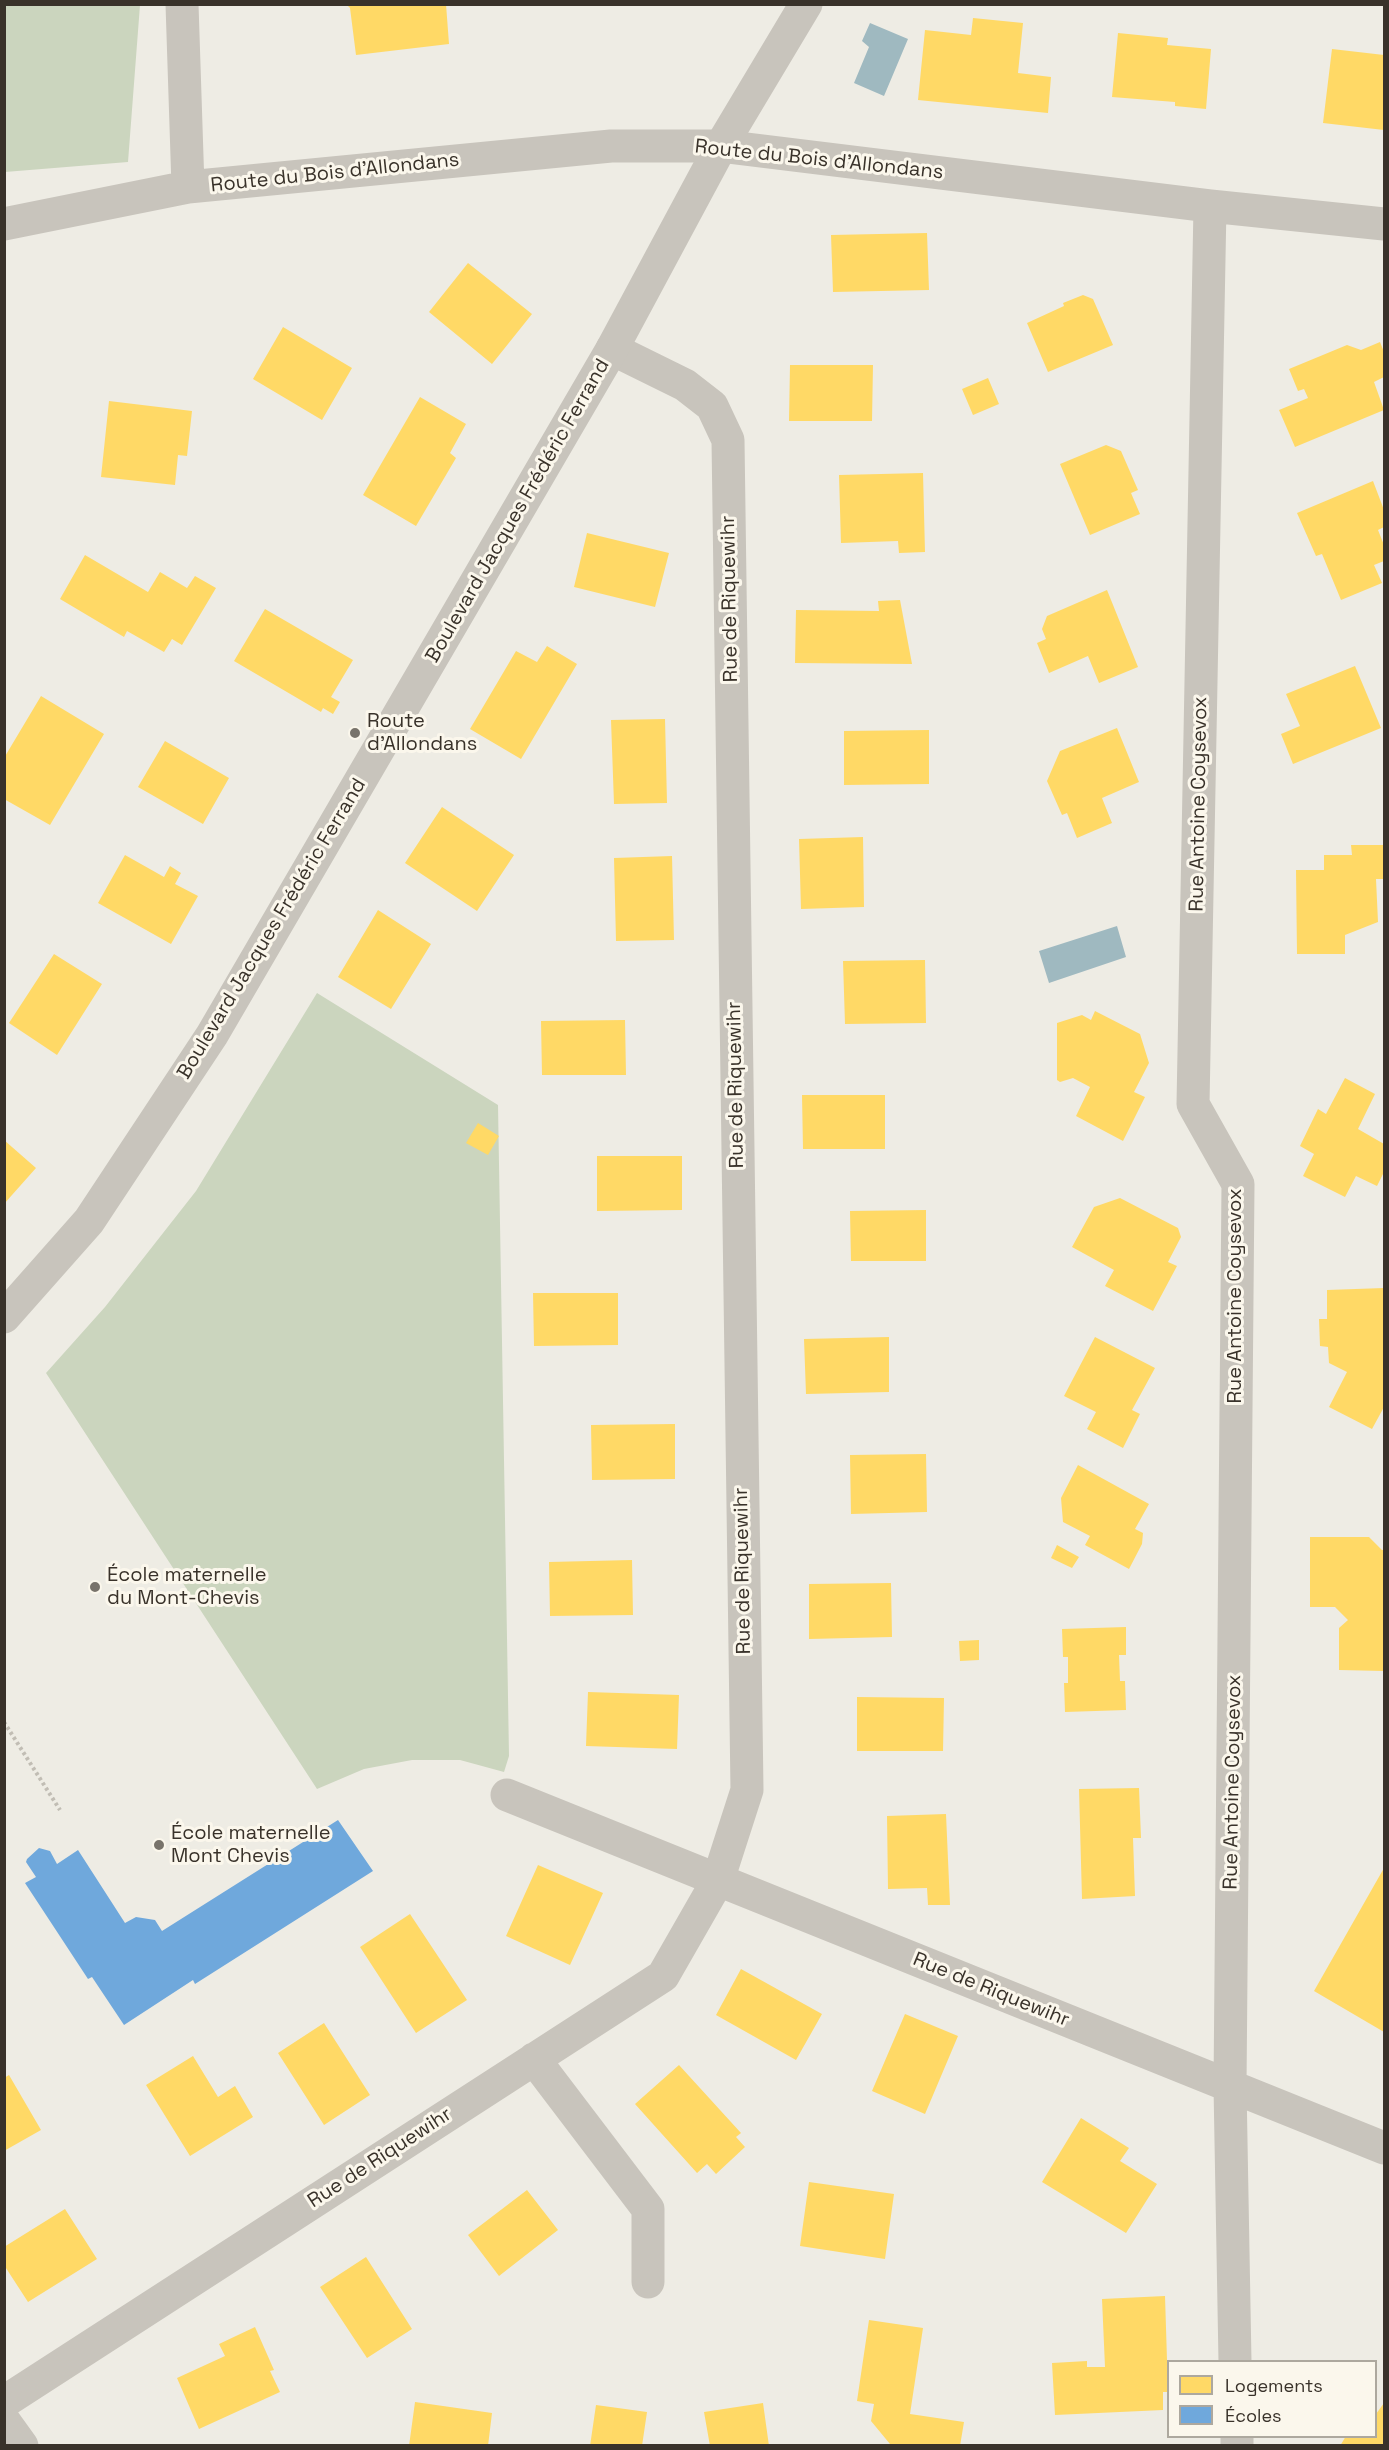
<!DOCTYPE html>
<html>
<head>
<meta charset="utf-8">
<style>
	body { margin:0 }
	#map { position:relative; width:1389px; height:2450px; overflow:hidden; background:#eeece4; font-family:"Space Grotesk",sans-serif }
	canvas { display:block }
	.frame { position:absolute; inset:0; border:6px solid #39322a; pointer-events:none }
	.legend { position:absolute; left:1167px; top:2360px; width:210px; height:78px; box-sizing:border-box; background:#fbf7ec; border:2px solid #ada89e; margin:0; padding:8px 10px; list-style:none; font-size:18px; color:#39322a }
	.legend li { display:flex; align-items:center; gap:12px; height:30px }
	.legend b { width:30px; border:2px solid #ada89e }
</style>
</head>
<body>
<div id="map">
<canvas width="1389" height="2450"></canvas>
<div class="frame"></div>
<ul class="legend">
<li><b style="height:16px;background:#ffd966"></b>Logements</li>
<li><b style="height:16px;background:#6fa8dc"></b>Écoles</li>
</ul>
</div>
<script>
const g = document.querySelector('canvas').getContext('2d');
g.lineJoin = 'round';
function fill(path, color) { g.fillStyle = color; g.fill(path, 'evenodd'); }
const poly = rows => new Path2D(rows.map(r => 'M' + r).join(''));
function strokePath(path, color, width, dash) { g.strokeStyle = color; g.lineWidth = width; g.lineCap = dash ? 'butt' : 'round'; g.setLineDash(dash || []); g.stroke(path); }
function write(font, color, halo, rows, align = 'center') {
  g.font = font + ' "Space Grotesk",sans-serif'; g.lineWidth = 6; g.setLineDash([]); g.textBaseline = 'middle'; g.strokeStyle = halo; g.fillStyle = color; for (const [text, x, y, turn = 0] of rows) {
    g.save(); g.translate(x, y); g.rotate((+turn || 0) * Math.PI / 180); g.textAlign = isNaN(turn) ? turn : align; if (halo) g.strokeText(text, 0, 0); g.fillText(text, 0, 0); g.restore();
  }
}
const green = poly([
	[5,4,140,5,128,162,5,172],
	[317,993,498,1105,509,1756,504,1772,460,1760,412,1760,364,1769,317,1789,46,1373,105,1307,196,1191]
]);
const water = poly([
	[870,23,908,39,884,96,854,83,869,47,862,41],
	[1117,926,1126,957,1049,983,1039,951]
]);
const homes = poly([
	[346,4,446,4,449,44,356,55,350,8],
	[973,18,1023,23,1018,73,1051,77,1048,113,918,100,925,30,971,35],
	[1118,33,1168,38,1167,45,1211,49,1206,109,1175,106,1175,102,1112,97],
	[1332,49,1384,55,1384,130,1323,123],
	[927,233,929,290,833,292,831,235],
	[468,263,532,314,492,364,429,312],
	[1083,295,1093,299,1113,345,1048,372,1027,323,1064,306,1063,303],
	[283,327,352,368,322,420,253,379],
	[1380,342,1384,352,1384,377,1374,382,1384,410,1295,447,1279,410,1308,398,1304,389,1298,391,1289,369,1347,345,1361,350],
	[790,365,873,365,872,421,789,421],
	[988,378,999,404,973,415,962,389],
	[420,397,466,424,450,453,456,458,416,526,363,495],
	[109,401,192,411,187,456,178,455,175,485,101,477],
	[1106,445,1121,451,1138,490,1131,493,1140,514,1090,535,1060,464],
	[923,473,925,552,899,553,898,541,841,543,839,475],
	[1373,481,1384,510,1384,527,1378,530,1384,545,1384,561,1374,565,1382,583,1341,600,1322,554,1316,556,1297,513],
	[587,533,669,553,655,607,574,587],
	[85,555,148,592,160,572,187,588,195,576,216,588,182,645,172,639,164,652,127,631,124,637,60,599],
	[1107,590,1138,667,1099,683,1088,656,1049,673,1037,643,1046,639,1042,629,1047,616],
	[900,600,912,664,795,663,796,610,879,611,878,601],
	[265,609,353,660,331,697,340,702,333,714,323,708,321,712,234,661],
	[547,646,577,664,521,759,470,729,516,651,537,662],
	[1355,666,1381,728,1293,764,1281,734,1300,726,1286,694],
	[41,696,104,734,50,825,4,799,4,758],
	[665,719,667,803,614,804,611,720],
	[1117,728,1139,782,1102,798,1112,823,1077,838,1067,813,1062,815,1047,781,1060,751],
	[929,730,929,784,844,785,844,731],
	[165,741,229,778,203,824,138,787],
	[442,807,514,855,477,911,405,863],
	[863,837,864,907,801,909,799,839],
	[1351,845,1384,845,1384,879,1376,879,1378,922,1345,935,1345,954,1297,954,1296,870,1324,870,1324,855,1352,855],
	[125,855,164,877,170,866,181,873,175,884,198,896,171,944,98,903],
	[672,856,674,940,616,941,614,858],
	[378,910,431,944,391,1009,338,977],
	[54,954,102,984,57,1055,9,1023],
	[925,960,926,1023,845,1024,843,961],
	[1095,1011,1140,1034,1149,1063,1134,1092,1145,1097,1123,1141,1076,1116,1090,1087,1073,1078,1060,1082,1057,1080,1057,1023,1082,1015,1091,1020],
	[625,1020,626,1075,542,1075,541,1021],
	[1345,1078,1375,1094,1358,1129,1384,1144,1384,1172,1377,1186,1356,1176,1345,1197,1303,1176,1314,1154,1300,1146,1318,1109,1326,1114],
	[802,1095,885,1095,885,1149,803,1149],
	[478,1123,499,1136,488,1155,466,1143],
	[4,1140,36,1168,4,1204],
	[597,1156,682,1156,682,1210,597,1211],
	[1120,1198,1178,1228,1181,1237,1168,1262,1177,1266,1153,1311,1105,1286,1114,1270,1072,1247,1094,1207],
	[926,1210,926,1261,851,1261,850,1211],
	[1384,1288,1384,1407,1372,1429,1329,1407,1347,1372,1329,1363,1328,1347,1320,1346,1319,1319,1327,1319,1327,1290],
	[533,1293,618,1293,618,1345,534,1346],
	[889,1337,889,1392,806,1394,804,1339],
	[1095,1337,1155,1368,1132,1410,1140,1414,1123,1448,1087,1429,1096,1412,1064,1396],
	[675,1424,675,1479,592,1480,591,1425],
	[926,1454,927,1512,851,1514,850,1455],
	[1078,1465,1149,1504,1135,1529,1143,1533,1142,1544,1129,1569,1085,1545,1090,1536,1063,1522,1061,1498],
	[1310,1537,1369,1537,1382,1550,1384,1550,1384,1671,1339,1670,1339,1628,1348,1620,1335,1607,1310,1607],
	[1057,1545,1079,1557,1072,1568,1051,1558],
	[632,1560,633,1615,550,1616,549,1562],
	[891,1583,892,1637,809,1639,809,1584],
	[1126,1627,1126,1655,1119,1655,1120,1681,1125,1681,1126,1710,1065,1712,1064,1683,1068,1683,1068,1657,1063,1657,1062,1629],
	[979,1640,979,1660,960,1661,959,1641],
	[588,1692,679,1695,677,1749,586,1746],
	[857,1697,944,1698,943,1751,857,1751],
	[1139,1788,1141,1838,1133,1838,1135,1896,1082,1899,1079,1789],
	[946,1814,950,1905,928,1905,927,1888,888,1889,887,1816],
	[538,1865,603,1893,570,1965,506,1936],
	[1384,1868,1384,2032,1314,1991],
	[410,1914,467,2000,416,2033,360,1947],
	[741,1969,822,2014,796,2060,716,2015],
	[905,2014,958,2036,925,2114,872,2091],
	[324,2023,370,2095,324,2125,278,2053],
	[193,2056,218,2097,235,2086,253,2117,190,2156,146,2085],
	[679,2065,741,2133,736,2137,745,2147,716,2174,707,2164,697,2173,635,2104],
	[9,2075,41,2130,4,2151,4,2078],
	[1081,2118,1129,2148,1120,2161,1157,2184,1126,2233,1042,2182],
	[809,2182,894,2194,885,2259,800,2246],
	[527,2190,558,2230,499,2276,468,2235],
	[65,2209,97,2259,28,2302,4,2265,4,2247],
	[366,2257,412,2329,367,2358,320,2287],
	[1165,2296,1168,2392,1163,2392,1163,2410,1055,2415,1052,2363,1087,2361,1087,2367,1105,2367,1102,2299],
	[869,2320,923,2328,910,2414,964,2422,960,2446,890,2444,871,2421,874,2404,857,2401],
	[255,2327,274,2370,270,2371,280,2392,199,2429,177,2378,225,2356,219,2344],
	[415,2402,492,2413,488,2446,409,2446],
	[763,2403,769,2446,710,2446,704,2412],
	[1384,2403,1384,2446,1340,2446,1346,2436,1376,2436,1376,2414],
	[596,2405,647,2412,642,2446,590,2446]
]);
const schools = poly([
	[338,1820,373,1871,195,1984,193,1980,124,2025,92,1977,88,1979,25,1883,36,1877,26,1862,27,1859,39,1848,50,1851,57,1864,78,1850,125,1923,136,1917,155,1920,162,1931]
]);
const path = poly([
	[4,1722,60,1810]
]);
const minor = poly([
	[182,4,188,187],
	[1210,206,1193,1104,1238,1184,1230,2086,1235,2362],
	[4,224,188,187,611,146,721,146,1210,206,1384,224],
	[507,1795,1384,2148],
	[534,2059,648,2209,648,2282],
	[4,2402,663,1976,718,1880,747,1790,728,440,712,406,685,385,612,349],
	[4,2421,22,2446],
	[1237,2436,1237,2446]
]);
const tertiary = poly([
	[4,1317,89,1221,212,1035,612,349,721,146,806,4]
]);
const markers = [
	[355,733,6,"#78736b"],
	[95,1587,6,"#78736b"],
	[159,1845,6,"#78736b"]
];
const streetNames = [
	["Route du Bois d'Allondans",819,160,6],
	["Route du Bois d'Allondans",335,173,-6],
	["Boulevard Jacques Frédéric Ferrand",518,511,-60],
	["Rue de Riquewihr",730,599,-91],
	["Rue Antoine Coysevox",1199,804,-89],
	["Boulevard Jacques Frédéric Ferrand",272,929,-59],
	["Rue de Riquewihr",736,1085,-91],
	["Rue Antoine Coysevox",1236,1296,-90],
	["Rue de Riquewihr",743,1571,-91],
	["Rue Antoine Coysevox",1233,1782,-89],
	["Rue de Riquewihr",991,1990,22],
	["Rue de Riquewihr",380,2158,-33]
];
const poiNames = [
	["Route",367,722],
	["d'Allondans",367,745],
	["École maternelle",107,1576],
	["du Mont-Chevis",107,1599],
	["École maternelle",171,1834],
	["Mont Chevis",171,1857]
];
fill(green, '#cbd5be');
fill(water, '#9fb9c0');
fill(homes, '#ffd966');
fill(schools, '#6fa8dc');
strokePath(path, '#c1bdb4', 4, [3, 3]);
strokePath(minor, '#c8c4bc', 33);
strokePath(tertiary, '#c8c4bc', 33);
for (const [x, y, r, color] of markers) { const dot = new Path2D(); dot.arc(x, y, r, 0, 2 * Math.PI); g.fillStyle = color; g.fill(dot); strokePath(dot, '#fbf7ec', 2); }
write('20px', '#39322a', '#fbf7ec', streetNames);
write('20px', '#39322a', '#fbf7ec', poiNames, 'left');
</script>
</body>
</html>
